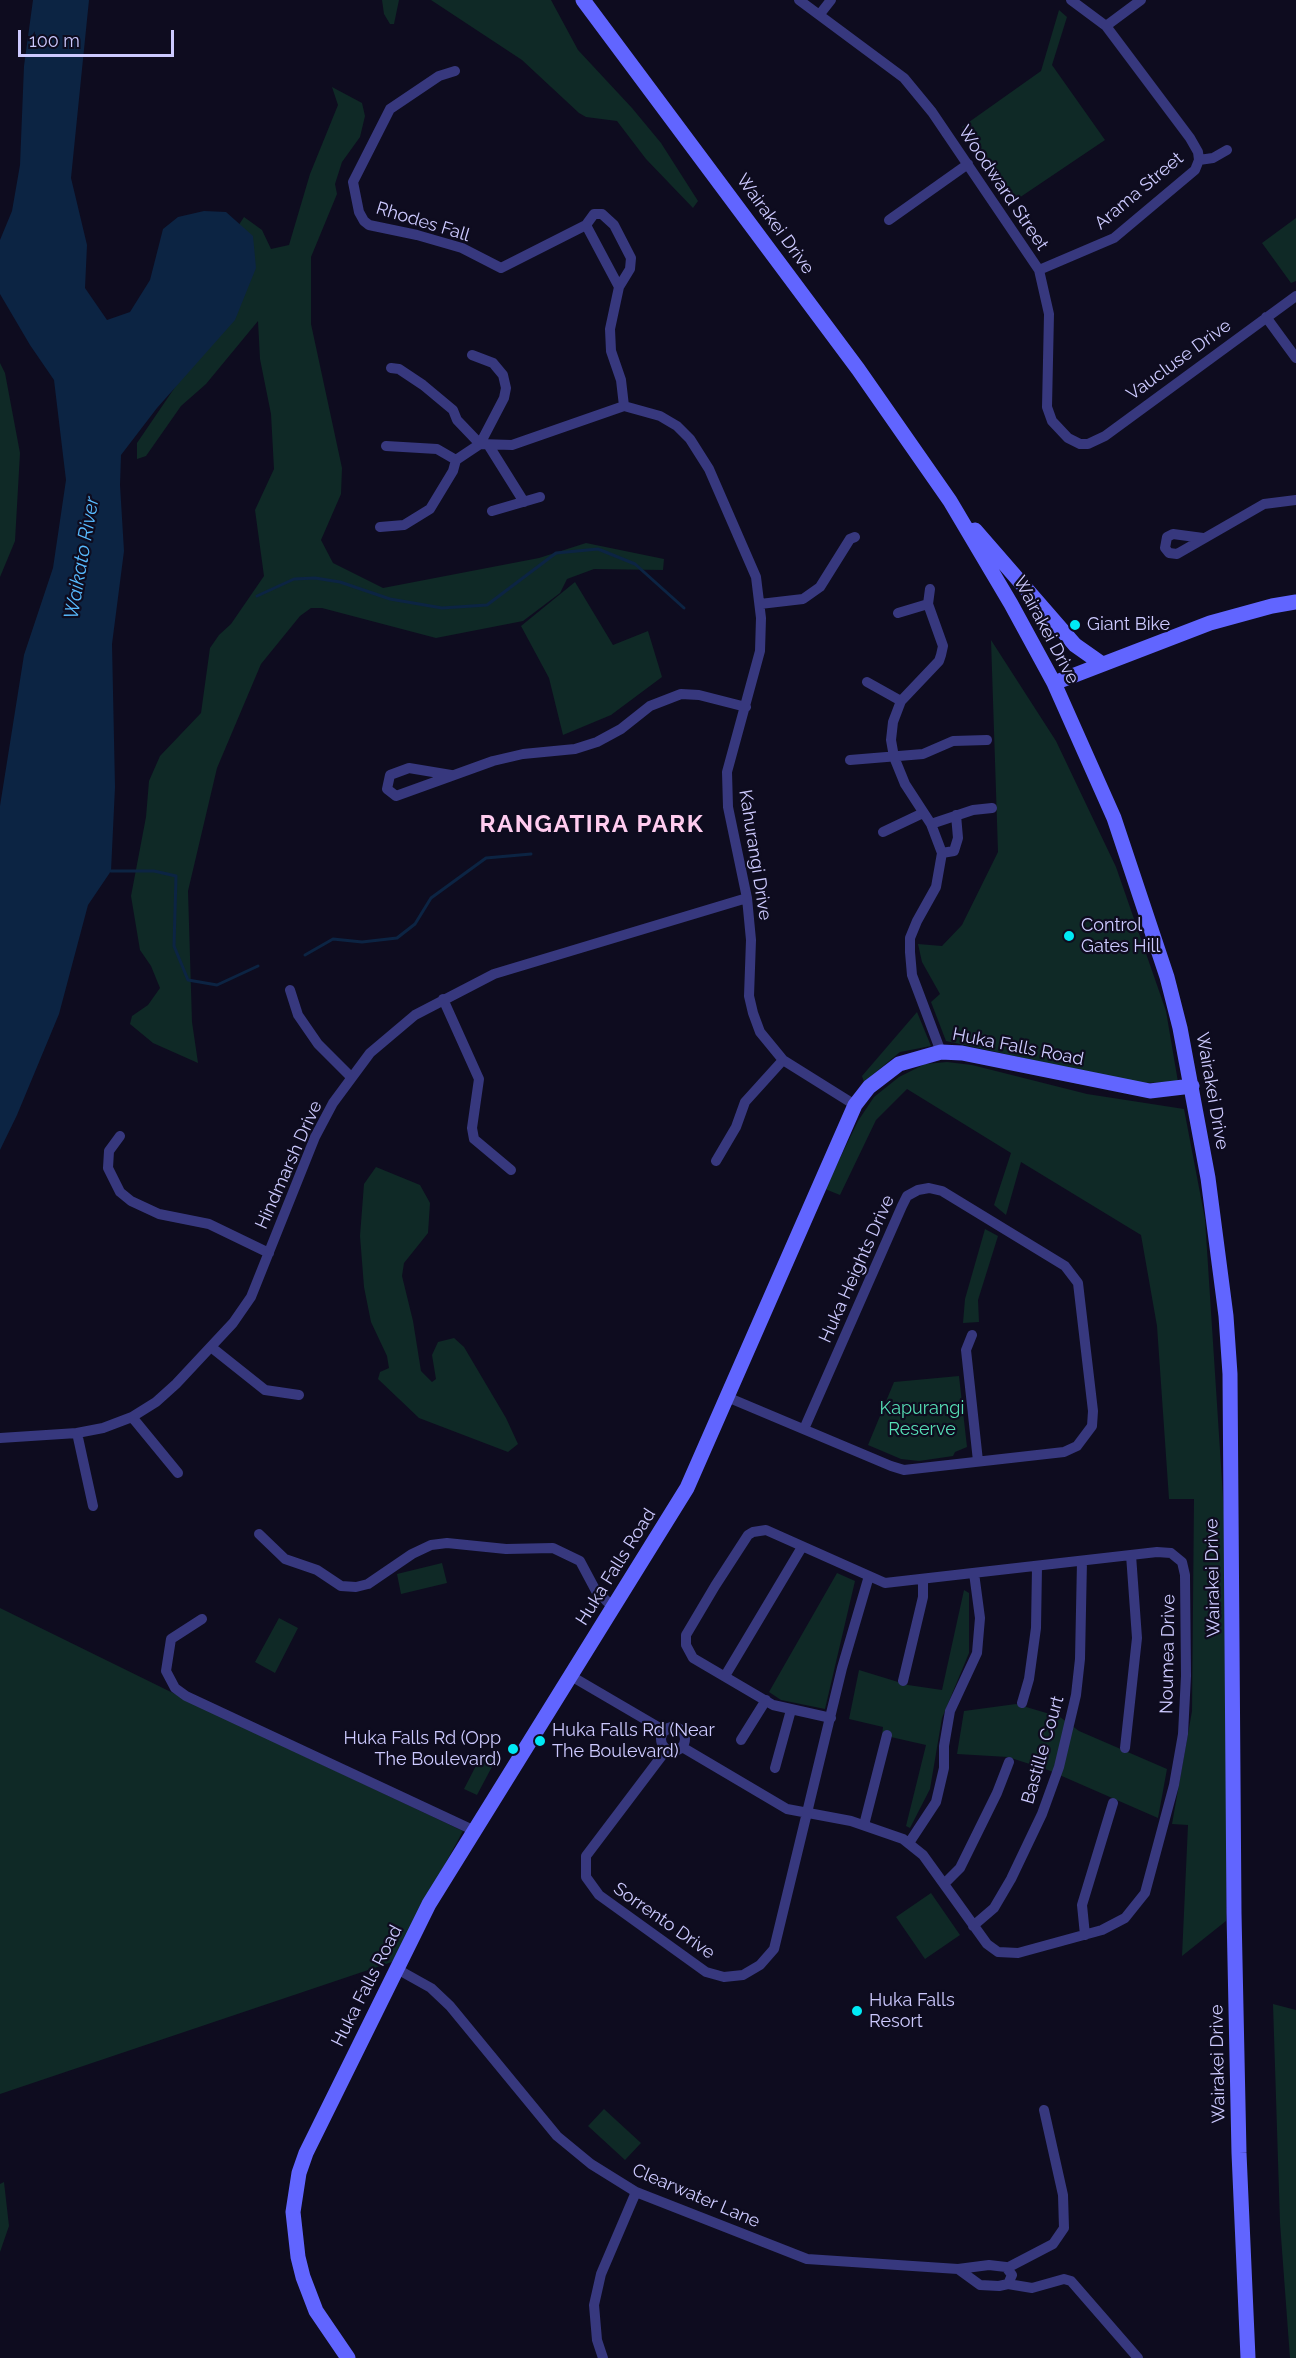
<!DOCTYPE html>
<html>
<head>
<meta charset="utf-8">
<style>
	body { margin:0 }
	#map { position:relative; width:1296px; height:2358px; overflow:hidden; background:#0e0c1f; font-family:Raleway,sans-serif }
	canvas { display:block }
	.scale { position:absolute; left:18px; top:30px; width:156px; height:27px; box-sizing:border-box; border:3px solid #cdcaff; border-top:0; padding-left:8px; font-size:18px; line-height:21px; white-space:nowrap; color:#cdcaff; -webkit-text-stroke:4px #0e0c1f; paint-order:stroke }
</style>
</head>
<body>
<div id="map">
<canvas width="1296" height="2358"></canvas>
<div class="scale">100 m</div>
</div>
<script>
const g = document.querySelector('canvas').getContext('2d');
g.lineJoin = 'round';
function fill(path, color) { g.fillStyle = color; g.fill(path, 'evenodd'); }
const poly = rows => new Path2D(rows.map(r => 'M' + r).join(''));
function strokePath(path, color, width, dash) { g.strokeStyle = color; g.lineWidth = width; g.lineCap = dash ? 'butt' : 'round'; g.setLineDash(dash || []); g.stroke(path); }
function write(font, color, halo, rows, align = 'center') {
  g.font = font + ' Raleway,sans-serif'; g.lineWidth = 4.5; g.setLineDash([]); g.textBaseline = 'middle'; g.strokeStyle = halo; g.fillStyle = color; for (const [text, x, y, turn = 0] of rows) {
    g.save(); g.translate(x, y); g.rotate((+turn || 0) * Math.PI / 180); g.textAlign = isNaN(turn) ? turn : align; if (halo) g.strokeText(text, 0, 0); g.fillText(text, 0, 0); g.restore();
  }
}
const green = poly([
	[382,0,399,0,394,24,390,24,384,14],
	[431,0,551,0,578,50,632,108,661,143,698,201,693,208,646,159,617,121,586,117,579,113,522,60],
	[1059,10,1067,17,1052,65,1105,140,1013,202,962,127,1041,71],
	[332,87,362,103,365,116,360,137,342,162,335,184,337,194,311,257,311,324,342,468,341,494,321,540,333,563,383,588,539,558,586,543,664,559,663,570,594,569,567,579,560,593,523,621,436,638,322,608,311,608,300,616,261,664,217,768,188,891,192,1022,198,1063,153,1043,130,1024,132,1016,148,1005,160,988,151,966,140,950,131,896,146,817,149,781,160,756,201,713,210,648,219,635,231,624,264,576,255,510,274,469,271,414,260,359,258,321,206,384,181,406,146,456,137,459,137,443,231,305,231,237,244,217,262,230,271,249,289,245,310,174,338,105],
	[1296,218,1296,281,1291,283,1262,243],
	[0,363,5,373,20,453,15,541,0,577],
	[575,582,613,645,648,631,662,677,611,715,563,735,549,678,521,626],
	[991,640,1056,741,1116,867,1166,1011,1178,1082,1137,1083,946,1041,931,1002,940,994,922,962,918,944,942,946,962,925,998,852],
	[917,1012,931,1046,900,1052,864,1082,862,1076],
	[947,1062,972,1065,1087,1094,1184,1109,1205,1219,1226,1543,1226,1921,1182,1956,1188,1825,1172,1824,1192,1711,1194,1499,1169,1499,1157,1326,1141,1235,1021,1162,1006,1215,994,1205,1011,1153,907,1089,876,1120,840,1195,825,1189,858,1121,874,1097,899,1077,925,1064],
	[376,1167,420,1185,430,1203,428,1233,404,1263,402,1276,413,1321,421,1371,432,1382,436,1379,432,1355,438,1342,454,1338,464,1347,506,1418,518,1444,508,1452,419,1418,378,1379,380,1372,389,1368,387,1356,371,1322,364,1287,360,1236,364,1184],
	[985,1229,998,1236,978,1300,979,1322,963,1323,965,1299],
	[959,1376,967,1447,955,1452,953,1456,919,1461,901,1459,868,1445,894,1382],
	[442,1563,447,1583,401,1594,397,1574],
	[837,1573,855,1581,825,1709,781,1700,769,1692],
	[964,1590,969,1593,969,1653,942,1718,930,1789,910,1828,906,1826,926,1745,882,1735,883,1727,849,1719,859,1670,908,1685,942,1690],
	[0,1608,230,1721,463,1831,392,1962,0,2094],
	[279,1618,298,1628,275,1673,255,1662],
	[1016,1704,1060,1717,1079,1731,1167,1769,1158,1818,1048,1770,1008,1757,957,1754,964,1711],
	[482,1754,495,1761,477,1795,464,1789],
	[931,1893,960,1935,925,1959,896,1917],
	[1273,2004,1296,2010,1296,2358,1290,2358,1280,2223],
	[604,2109,641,2143,625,2160,588,2126],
	[4,2182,9,2226,0,2252,0,2184]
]);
const water = poly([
	[33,0,89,0,71,178,87,245,85,288,107,320,130,312,150,280,163,229,178,217,204,211,226,212,253,236,256,268,235,320,157,408,121,455,120,485,124,551,112,644,115,787,111,871,88,905,59,1014,17,1115,0,1150,0,806,24,655,53,568,66,480,54,380,30,345,0,294,0,240,12,211,20,165,24,66]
]);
const stream = poly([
	[257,596,294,579,315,578,340,582,390,599,442,608,487,605,556,553,598,549,635,564,684,608],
	[111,871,154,871,176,876,174,946,188,980,217,985,258,966],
	[305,955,333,939,362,942,397,938,415,924,431,898,486,858,531,854]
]);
const street = poly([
	[799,0,904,78,932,112,1039,270,1049,314,1047,407,1052,421,1068,438,1080,444,1088,444,1105,436,1296,296],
	[820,14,831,0],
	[1106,26,1141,0],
	[455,71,439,76,390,109,353,182,359,212,364,221,369,225,417,235,462,248,501,268,586,225],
	[1199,160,1213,158,1227,150],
	[889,220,968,164],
	[1039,270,1114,238,1195,170,1199,160,1198,152,1190,138,1106,26,1071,0],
	[619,287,586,225,594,214,602,214,614,225,631,258,630,269,619,287,610,329,611,351,621,380,624,406],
	[1266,317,1296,358],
	[472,355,493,363,503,375,506,388,504,398,480,444],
	[391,368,399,369,423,385,453,410,457,420,480,444],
	[386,446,437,449,456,460],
	[489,446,524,502],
	[456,460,480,444,512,445,624,406,660,416,677,426,690,439,709,469,756,577,761,618,760,651,727,772,728,807,747,898,751,940,749,996,753,1013,760,1032,783,1060,855,1105],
	[492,511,540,497],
	[380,527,404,525,430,509,453,471,456,460],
	[1203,538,1173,534,1167,537,1165,548,1169,553,1177,554,1264,504,1296,500],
	[930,589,928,604,943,646,941,655,939,661,901,701,893,722,891,740,894,757,905,784,931,824,942,853,936,887,917,921,910,938,910,952,912,975,941,1052],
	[760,604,803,599,820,587,850,539,855,537],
	[898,613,928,604],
	[867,682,901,701],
	[850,760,923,754,953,741,987,740],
	[451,775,409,768,390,775,387,789,396,796,493,761,523,754,575,749,597,742,621,729,650,706,681,694,699,695,746,707],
	[931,824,973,810,992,808],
	[883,832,923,813],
	[942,853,954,851,958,838,956,815],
	[290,990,298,1015,318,1044,351,1077],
	[443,999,479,1079,472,1128,474,1139,511,1170],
	[120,1136,109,1151,108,1168,120,1192,131,1201,159,1214,209,1224,269,1253],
	[716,1161,736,1127,745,1102,783,1060],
	[972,1335,966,1350,978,1461],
	[211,1347,265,1390,299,1395],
	[727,1397,891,1466,904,1470,1064,1452,1077,1446,1092,1426,1093,1411,1078,1283,1065,1266,942,1191,929,1188,918,1190,907,1196,902,1206,804,1429],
	[132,1417,178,1473],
	[77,1433,93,1506],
	[0,1438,77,1433,103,1428,132,1417,156,1402,176,1384,233,1323,251,1297,315,1137,333,1103,370,1053,415,1015,494,974,747,898],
	[259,1534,285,1559,317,1570,341,1586,356,1587,368,1584,412,1554,431,1545,447,1543,506,1549,553,1548,580,1561,596,1591,614,1608],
	[202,1619,171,1639,166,1671,175,1688,186,1696,475,1831],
	[571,1676,665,1731],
	[725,1676,802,1547],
	[903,1681,923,1597,923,1579],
	[1022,1703,1029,1679,1036,1628,1037,1567],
	'661 1739a12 12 0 1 1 24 0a12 12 0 1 1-24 0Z',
	[741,1740,766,1700],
	[682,1747,787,1809,851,1821,903,1839,923,1855,987,1944,998,1952,1018,1953,1102,1930,1125,1918,1145,1893,1174,1785,1183,1734,1186,1676,1185,1575,1182,1562,1171,1553,1157,1552,885,1583,766,1530,753,1532,748,1535,715,1586,686,1635,686,1645,693,1658,773,1705,831,1718],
	[1125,1748,1137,1638,1131,1555],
	[667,1749,586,1856,586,1877,599,1895,706,1972,724,1977,743,1975,760,1965,774,1949,842,1668,869,1576],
	[775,1768,791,1710],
	[864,1825,887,1735],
	[909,1843,936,1802,944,1768,944,1746,950,1711,977,1653,980,1618,974,1573],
	[944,1884,960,1868,997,1793,1009,1762],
	[973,1926,994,1908,1011,1879,1042,1814,1059,1767,1076,1695,1080,1659,1082,1561],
	[1085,1935,1082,1905,1113,1803],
	[397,1969,431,1988,450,2006,557,2136,591,2164,636,2192,807,2259,958,2269,989,2265,1006,2267,1012,2275,1008,2284,999,2286,980,2285,958,2269],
	[1007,2268,1053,2244,1064,2228,1063,2195,1044,2110],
	[1008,2284,1032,2288,1064,2279,1071,2281,1138,2358],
	[603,2358,597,2340,594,2305,601,2274,636,2192]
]);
const secondary = poly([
	[583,0,858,369,950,501,1011,604,1054,683,1114,818,1167,977,1180,1028,1208,1178,1226,1316,1230,1374,1234,1913,1239,2153,1248,2358],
	[975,530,1075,645,1102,664],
	[1054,683,1210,623,1272,606,1296,602],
	[348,2358,316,2311,303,2277,298,2257,293,2212,299,2173,306,2153,429,1904,687,1488,855,1105,869,1087,899,1064,941,1052,962,1053,1150,1091,1192,1086]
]);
const markers = [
	[1075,625,6,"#00eaf5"],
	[1069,936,6,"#00eaf5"],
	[540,1741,6,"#00eaf5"],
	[513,1749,6,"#00eaf5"],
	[857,2011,6,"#00eaf5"]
];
const streetNames = [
	["Woodward Street",1003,188,56],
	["Arama Street",1139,191,-40],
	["Rhodes Fall",423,222,17],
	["Wairakei Drive",775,224,54],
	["Vaucluse Drive",1179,360,-36],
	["Wairakei Drive",1046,630,62],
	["Kahurangi Drive",755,855,81],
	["Huka Falls Road",1018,1047,11],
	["Wairakei Drive",1212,1091,80],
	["Hindmarsh Drive",289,1165,-66],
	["Huka Heights Drive",857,1269,-66],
	["Huka Falls Road",616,1567,-58],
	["Wairakei Drive",1213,1578,-91],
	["Noumea Drive",1168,1654,-89],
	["Bastille Court",1043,1750,-74],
	["Sorrento Drive",664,1921,35],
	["Huka Falls Road",367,1986,-63],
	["Wairakei Drive",1218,2064,-91],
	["Clearwater Lane",696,2196,23]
];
const poiNames = [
	["Giant Bike",1087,625],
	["Control",1081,926],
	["Gates Hill",1081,947],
	["Huka Falls Rd (Near",552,1731],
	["The Boulevard)",552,1752],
	["Huka Falls Rd (Opp",501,1739,"right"],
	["The Boulevard)",501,1760,"right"],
	["Huka Falls",869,2001],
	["Resort",869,2022]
];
const parkNames = [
	["Kapurangi",922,1409],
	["Reserve",922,1430]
];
const waterNames = [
	["Waikato River",82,558,-80]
];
const districtNames = [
	["RANGATIRA PARK",592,825]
];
fill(green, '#0f2926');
fill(water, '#0c2443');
strokePath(stream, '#0c2443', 3);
strokePath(street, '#37387e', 10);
strokePath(secondary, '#6165ff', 15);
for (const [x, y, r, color] of markers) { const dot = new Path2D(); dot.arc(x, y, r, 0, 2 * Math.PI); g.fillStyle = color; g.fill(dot); strokePath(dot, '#0e0c1f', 2); }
write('18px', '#cdcaff', '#0e0c1f', streetNames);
write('18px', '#cdcaff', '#0e0c1f', poiNames, 'left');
write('18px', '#56deb5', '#0e0c1f', parkNames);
write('italic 20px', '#58bbff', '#0e0c1f', waterNames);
g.letterSpacing = '1.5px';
write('bold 24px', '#ffccef', '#0e0c1f', districtNames);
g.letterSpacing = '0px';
</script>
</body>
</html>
